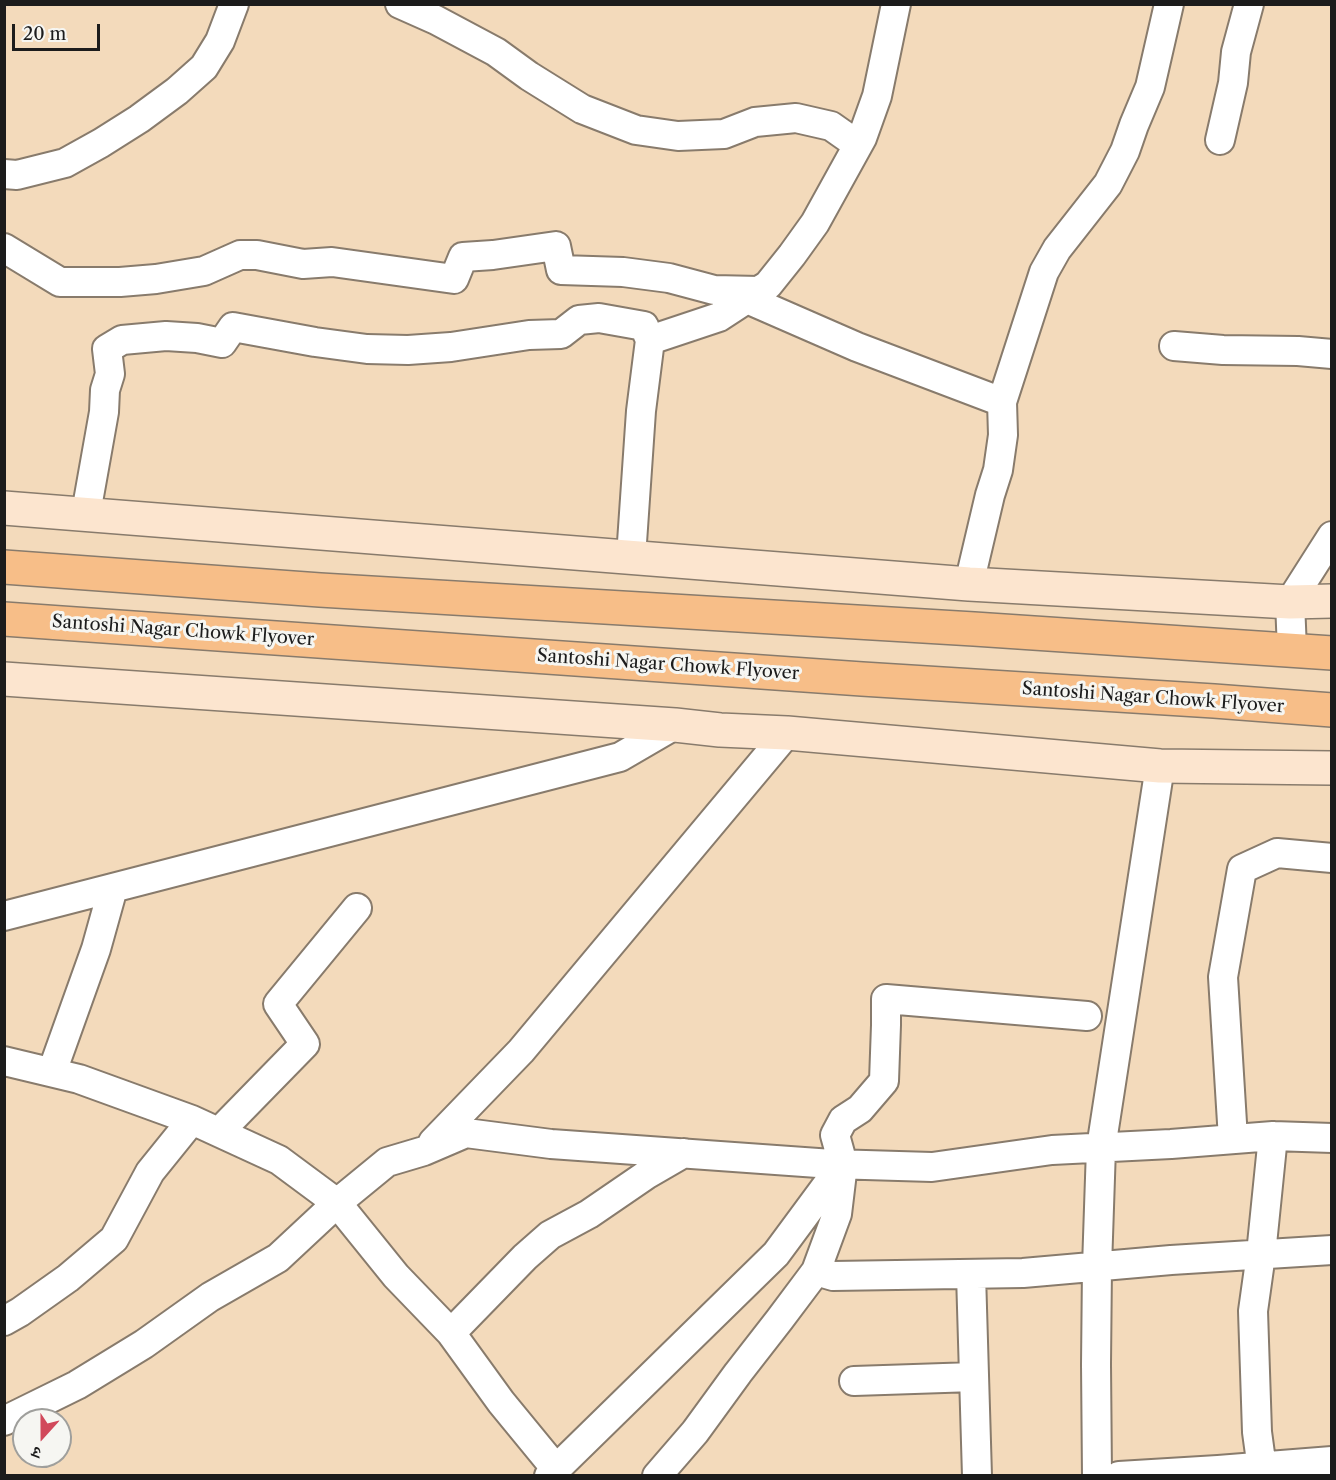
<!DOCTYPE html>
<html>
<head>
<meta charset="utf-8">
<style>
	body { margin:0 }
	#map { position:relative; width:1336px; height:1480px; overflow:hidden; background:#f3dabb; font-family:"Libre Caslon Text","Noto Serif Devanagari",serif }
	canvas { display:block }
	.frame { position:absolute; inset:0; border:6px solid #1c1c1c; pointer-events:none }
	.north { position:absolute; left:12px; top:1408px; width:60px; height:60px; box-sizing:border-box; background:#f6f6f2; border:2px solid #9f9f9c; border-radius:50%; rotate:201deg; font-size:16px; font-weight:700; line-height:24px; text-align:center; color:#1c1c1c }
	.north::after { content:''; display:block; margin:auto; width:21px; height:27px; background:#d1495b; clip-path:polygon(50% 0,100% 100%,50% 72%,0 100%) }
	.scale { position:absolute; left:12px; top:24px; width:88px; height:27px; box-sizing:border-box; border:3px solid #1c1c1c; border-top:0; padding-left:8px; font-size:18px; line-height:21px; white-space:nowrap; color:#1c1c1c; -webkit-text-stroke:4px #f6f6f2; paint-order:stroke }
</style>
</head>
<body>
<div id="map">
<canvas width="1336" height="1480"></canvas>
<div class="frame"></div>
<div class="north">उ</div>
<div class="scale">20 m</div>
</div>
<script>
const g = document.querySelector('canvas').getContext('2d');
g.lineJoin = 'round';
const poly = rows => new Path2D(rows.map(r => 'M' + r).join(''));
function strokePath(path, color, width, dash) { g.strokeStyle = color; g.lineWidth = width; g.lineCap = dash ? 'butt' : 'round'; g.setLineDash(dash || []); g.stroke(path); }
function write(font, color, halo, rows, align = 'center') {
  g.font = font + ' "Libre Caslon Text",serif'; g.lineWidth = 6; g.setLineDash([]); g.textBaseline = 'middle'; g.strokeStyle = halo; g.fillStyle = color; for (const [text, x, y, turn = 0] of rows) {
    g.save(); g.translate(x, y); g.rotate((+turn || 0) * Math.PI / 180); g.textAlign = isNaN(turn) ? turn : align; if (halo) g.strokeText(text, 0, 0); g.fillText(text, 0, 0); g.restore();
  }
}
const street = poly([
	[400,4,436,20,496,52,529,76,582,109,636,130,678,136,724,134,755,122,796,118,831,126,858,145],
	[1220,140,1233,83,1236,52,1249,4],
	[4,174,17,175,65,163,101,143,139,119,177,91,204,67,220,41,234,4],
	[4,248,60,282,120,282,156,279,204,271,240,255,257,255,303,264,332,262,454,279,463,257,493,255,556,246,561,270,623,272,669,278,714,290,759,291],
	[747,299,857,347,1002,402],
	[1174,346,1223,350,1298,351,1332,354],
	[86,513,104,412,105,390,110,374,107,349,122,340,166,336,197,338,222,343,233,327,315,342,367,349,408,350,451,347,529,335,561,334,579,320,599,318,644,326,650,340],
	[631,557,641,411,650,340,719,317,768,285,792,255,815,223,862,138,877,96,896,4],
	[969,584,990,495,998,470,1003,435,1002,402,1044,272,1057,249,1108,184,1125,151,1134,125,1150,87,1169,4],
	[1292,650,1290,602,1332,536],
	[4,916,620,757,675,725],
	[4,1061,79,1079,192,1120,279,1160,337,1203,396,1276,451,1333,501,1402,556,1469],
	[52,1072,96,949,113,888],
	[219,1132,305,1044,278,1004,357,908],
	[1233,1139,1223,977,1242,869,1277,853,1332,858],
	[433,1142,521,1051,787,733],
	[816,1271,833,1276,1023,1273,1171,1260,1332,1250],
	[971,1274,977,1476],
	[4,1321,20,1312,68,1278,114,1239,150,1172,192,1120],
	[451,1333,525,1257,550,1235,589,1214,646,1175,684,1153],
	[854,1381,974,1377],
	[4,1421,77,1385,144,1344,210,1297,278,1258,337,1203,387,1162,424,1151,466,1133,551,1144,832,1164,932,1167,1052,1150,1171,1144,1273,1136,1332,1138],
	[549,1476,776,1254,841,1166],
	[657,1476,695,1432,738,1373,780,1319,816,1271,837,1214,843,1164,835,1135,843,1120,860,1109,884,1081,886,1025,886,999,1087,1016],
	[1097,1476,1096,1364,1097,1267,1101,1148,1160,766],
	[1119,1476,1218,1470,1332,1461],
	[1263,1476,1257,1432,1253,1311,1261,1254,1273,1136]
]);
const secondary = poly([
	[4,508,969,584,1290,602,1332,601],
	[4,679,675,725,720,730,787,733,1160,766,1332,768]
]);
const highway = poly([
	[4,567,320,590,974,629,1332,653],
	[4,619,862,679,1214,701,1332,710]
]);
const streetNames = [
	["Santoshi Nagar Chowk Flyover",183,631,4],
	["Santoshi Nagar Chowk Flyover",668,665,4],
	["Santoshi Nagar Chowk Flyover",1153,698,4]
];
strokePath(street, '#887b6c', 32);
strokePath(secondary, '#887b6c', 36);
strokePath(highway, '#887b6c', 36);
strokePath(street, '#fff', 28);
strokePath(secondary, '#fce5cf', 33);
strokePath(highway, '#f7be88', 33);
write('18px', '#1c1c1c', '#f6f6f2', streetNames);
</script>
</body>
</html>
